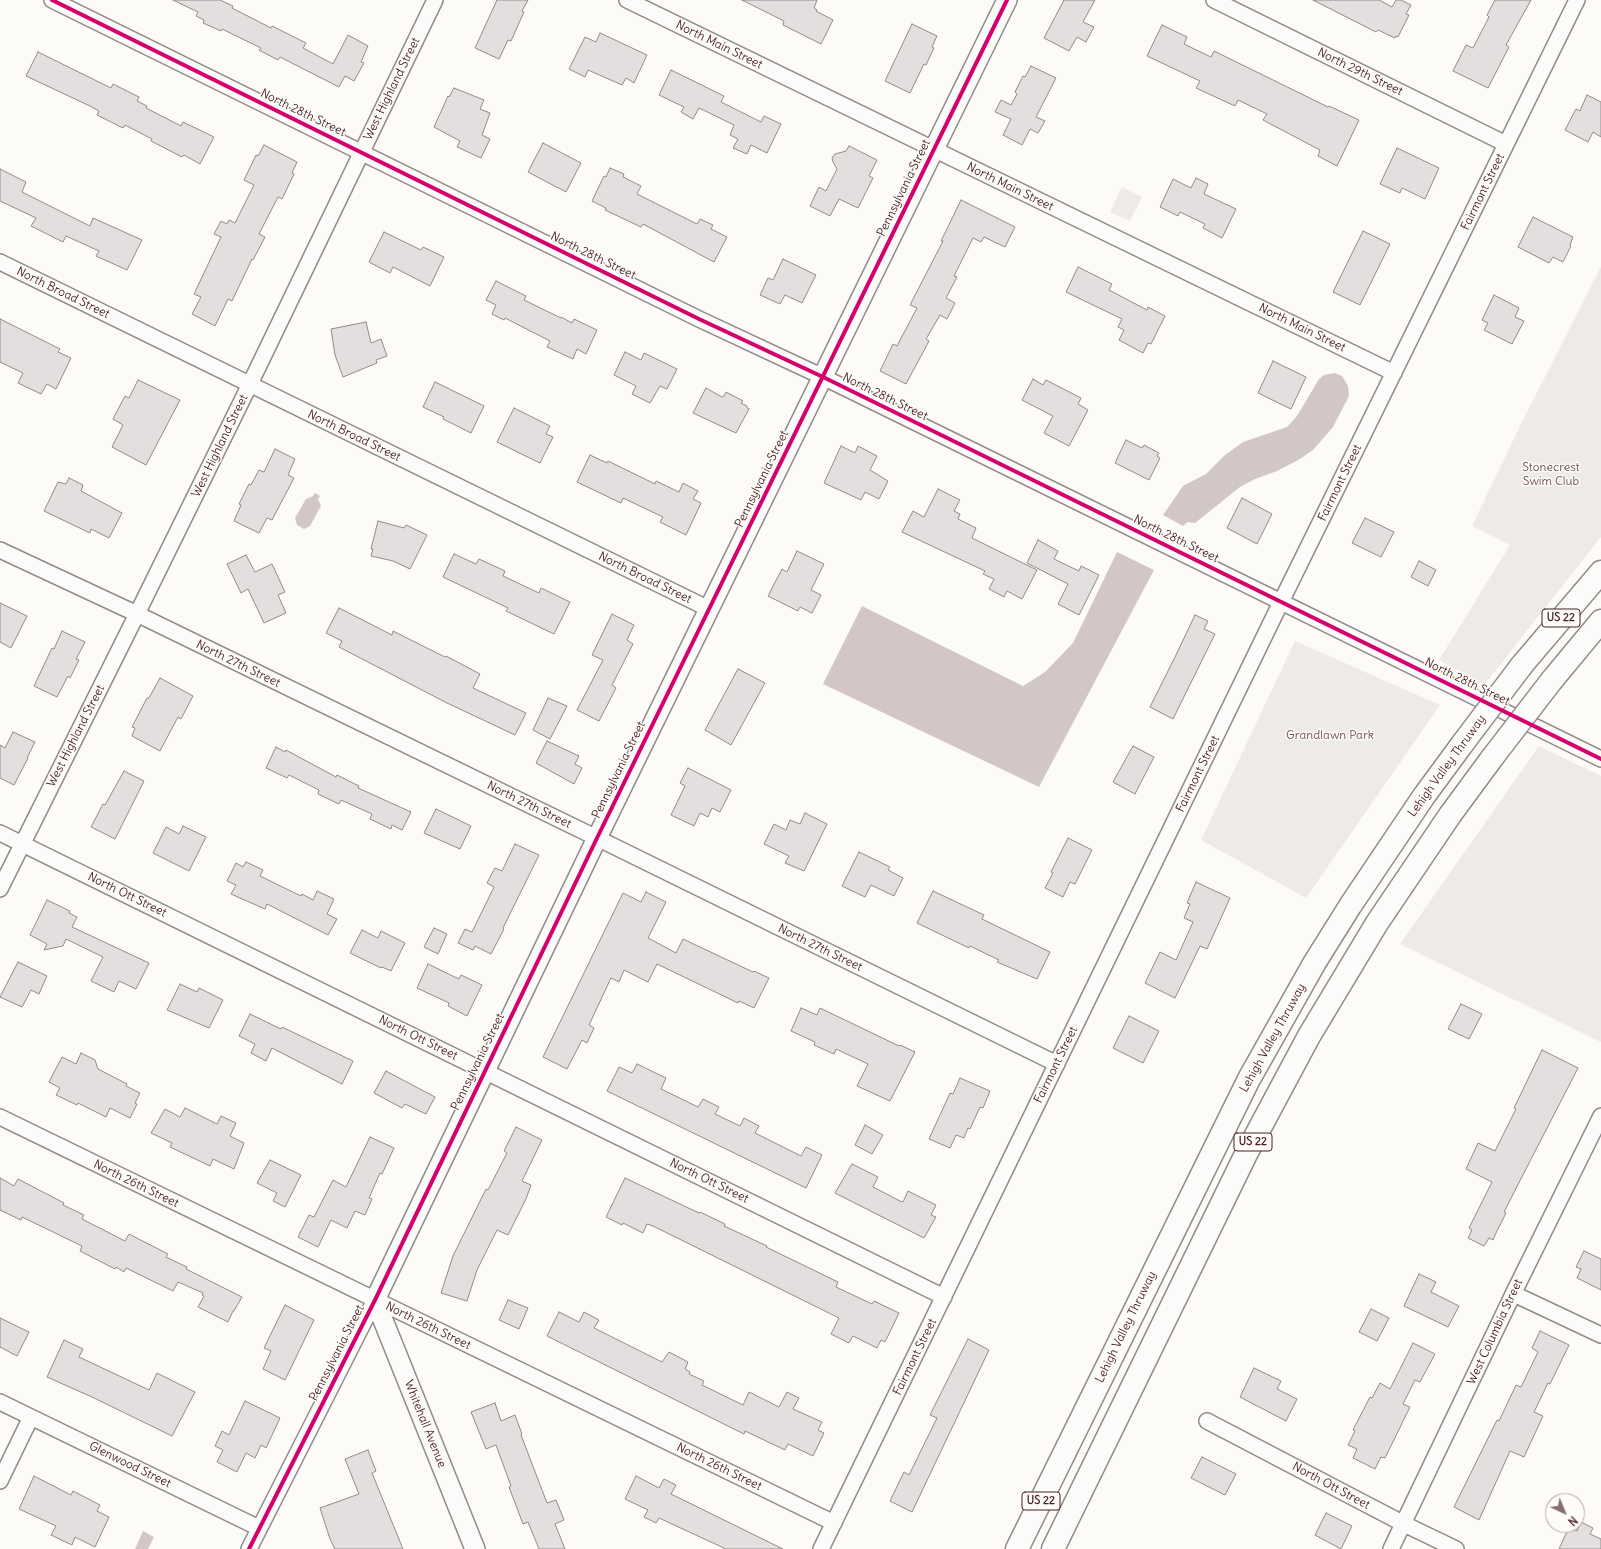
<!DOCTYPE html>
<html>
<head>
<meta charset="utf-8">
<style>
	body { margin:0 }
	#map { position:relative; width:1601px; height:1549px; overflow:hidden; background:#fcfbf8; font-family:Delius,sans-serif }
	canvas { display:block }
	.north { position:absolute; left:1545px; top:1493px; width:40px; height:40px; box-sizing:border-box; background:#fdfcf7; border:1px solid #b5a4a5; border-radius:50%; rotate:136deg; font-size:11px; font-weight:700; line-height:16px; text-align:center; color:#4a1f2b }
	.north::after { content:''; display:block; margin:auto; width:14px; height:18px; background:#886c73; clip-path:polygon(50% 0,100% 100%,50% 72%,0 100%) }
</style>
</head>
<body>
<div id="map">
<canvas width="1601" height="1549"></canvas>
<div class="north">N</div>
</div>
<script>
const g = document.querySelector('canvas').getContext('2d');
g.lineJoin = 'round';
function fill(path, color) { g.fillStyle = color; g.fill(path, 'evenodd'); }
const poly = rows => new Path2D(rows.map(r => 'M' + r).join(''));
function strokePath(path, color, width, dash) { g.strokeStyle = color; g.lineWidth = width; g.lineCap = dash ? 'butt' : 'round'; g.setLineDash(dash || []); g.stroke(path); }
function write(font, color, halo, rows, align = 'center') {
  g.font = font + ' Delius,sans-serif'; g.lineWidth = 3; g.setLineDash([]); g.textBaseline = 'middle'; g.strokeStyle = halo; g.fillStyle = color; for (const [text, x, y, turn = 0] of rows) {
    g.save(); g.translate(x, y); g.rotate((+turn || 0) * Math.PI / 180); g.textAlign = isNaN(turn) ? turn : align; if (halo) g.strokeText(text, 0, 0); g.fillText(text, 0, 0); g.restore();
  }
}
const green = poly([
	[1122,187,1142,197,1130,221,1110,212],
	[1601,267,1601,537,1485,684,1439,660,1510,545,1472,526,1522,422],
	[1295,641,1440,705,1306,898,1201,840],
	[1539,746,1601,776,1601,1042,1400,944]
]);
const water = poly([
	[1335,373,1342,376,1348,386,1349,396,1333,427,1313,450,1300,459,1277,471,1255,479,1240,487,1195,523,1188,522,1183,526,1163,515,1183,486,1206,474,1225,455,1243,442,1287,427,1297,416,1319,379,1324,375],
	[315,493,320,496,318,499,321,506,310,526,304,529,297,525,295,518,306,499,313,496],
	[1117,552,1154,570,1039,787,823,684,862,606,1023,686,1045,672,1073,643],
	[143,1531,154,1537,148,1549,135,1549]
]);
const building = poly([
	[173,0,220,0,233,6,232,8,271,28,272,26,306,43,303,48,333,64,348,35,368,46,361,62,364,63,354,81,345,76,339,87,280,57,278,60,259,50,261,48,222,29,221,31,203,23,204,20,196,16,198,12,173,0],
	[497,0,528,0,522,11,524,12,511,41,508,40,499,59,475,48,497,0],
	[742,0,817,0,814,8,817,10,816,11,833,20,821,44,783,25,784,21,742,0],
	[1064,0,1095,0,1083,22,1094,27,1086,42,1077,37,1069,51,1044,38,1064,0],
	[1313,0,1379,0,1392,7,1396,0,1401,0,1411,5,1406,14,1409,15,1398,37,1396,36,1395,38,1378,30,1376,32,1313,0],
	[1495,0,1531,0,1506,45,1509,47,1488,88,1453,71,1466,45,1473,48,1489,17,1487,15,1495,0],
	[912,24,937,36,932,47,934,48,926,65,924,64,910,93,885,81,912,24],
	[1162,25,1187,37,1184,44,1211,57,1214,51,1328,107,1329,106,1359,120,1337,166,1318,156,1320,150,1263,120,1267,114,1238,100,1235,106,1196,88,1200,81,1147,56,1162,25],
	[600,33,647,55,634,83,626,78,622,85,588,70,585,77,569,69,585,37,596,42,600,33],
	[38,52,111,88,113,84,139,97,137,101,147,106,146,108,181,126,183,122,214,137,200,164,184,155,182,157,151,141,152,139,125,125,123,128,97,115,99,111,90,106,26,76,38,52],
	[1031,66,1056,78,1036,117,1045,121,1038,133,1030,129,1022,145,1003,135,1011,119,995,112,1001,100,1011,105,1017,94,1015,92,1023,76,1025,77,1031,66],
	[671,70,724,96,721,102,761,122,764,116,781,124,767,153,751,145,747,154,733,148,738,139,730,135,734,125,699,108,693,119,681,112,684,107,659,95,671,70],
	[454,88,484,100,480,109,490,113,482,135,490,139,481,158,457,147,460,141,434,127,448,96,449,97,454,88],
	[1587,95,1601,102,1601,137,1593,132,1588,142,1565,130,1576,109,1580,111,1587,95],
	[543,143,581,163,566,192,528,172,543,143],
	[264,145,297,162,292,173,294,174,282,199,278,197,259,234,265,237,253,260,252,259,232,301,228,299,215,326,192,314,201,297,194,294,221,237,214,234,221,221,227,224,229,220,235,223,254,185,244,180,256,155,258,156,264,145],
	[849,146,877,160,869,176,873,178,858,208,839,199,830,216,810,206,819,187,826,191,837,169,833,162,832,158,835,154,846,151,849,146],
	[1397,148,1439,168,1425,199,1402,188,1400,193,1380,184,1397,148],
	[610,168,624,174,623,177,641,186,637,194,697,224,700,219,713,225,711,229,727,237,714,262,643,224,641,227,605,210,606,208,592,201,604,176,606,177,610,168],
	[0,169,26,182,22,192,90,226,93,218,142,240,127,270,96,256,99,251,66,236,63,242,31,226,36,218,0,201,0,169],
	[1196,178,1208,184,1204,194,1236,209,1222,238,1203,228,1205,224,1180,212,1178,216,1160,207,1173,179,1191,188,1196,178],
	[961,200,1015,227,1005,247,984,237,981,242,973,238,954,276,957,277,946,298,955,303,947,319,940,315,926,339,929,341,906,384,880,371,893,344,897,346,917,308,910,305,943,241,941,241,961,200],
	[1533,217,1573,237,1570,245,1571,246,1563,262,1553,257,1549,263,1518,247,1533,217],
	[1363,231,1390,244,1360,305,1333,292,1363,231],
	[384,232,421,250,423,247,444,257,430,286,393,267,390,273,369,262,384,232],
	[783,259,816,275,802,303,785,295,780,304,760,295,768,278,773,280,783,259],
	[1078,267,1112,284,1109,290,1147,310,1148,307,1165,316,1151,344,1148,343,1143,353,1119,340,1124,330,1118,327,1122,319,1066,292,1078,267],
	[496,281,526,296,524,300,561,318,561,317,572,323,574,319,597,330,586,354,577,349,573,359,547,347,550,341,505,318,504,320,492,314,496,305,486,300,496,281],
	[1494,295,1519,308,1515,317,1524,321,1512,344,1484,330,1488,323,1482,320,1494,295],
	[0,319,60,349,58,352,71,358,56,389,47,384,41,394,18,383,23,373,0,362,0,319],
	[366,322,371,343,381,339,387,356,376,360,377,363,343,377,335,355,331,329,366,322],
	[625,352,641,360,644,353,677,369,667,389,660,386,650,403,632,394,636,386,614,375,625,352],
	[1273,361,1306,377,1291,409,1258,393,1273,361],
	[1033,379,1043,385,1046,380,1081,398,1078,404,1088,410,1069,446,1044,433,1053,416,1022,400,1033,379],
	[138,380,180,400,146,465,112,447,123,425,113,419,125,396,129,398,138,380],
	[435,382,484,406,471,433,443,419,444,417,423,407,435,382],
	[706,388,722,397,724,396,726,392,743,401,741,403,747,406,747,408,749,409,736,433,693,413,706,388],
	[514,408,550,426,546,434,553,437,540,463,497,442,514,408],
	[1126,440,1142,448,1144,445,1159,453,1157,456,1160,458,1149,480,1115,463,1126,440],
	[841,446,855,453,858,446,877,456,870,470,888,481,879,499,865,492,861,500,824,483,841,446],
	[275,449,295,459,288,475,294,478,272,520,267,518,259,533,234,521,241,505,239,504,249,484,251,485,259,470,264,472,275,449],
	[590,455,607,463,608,461,655,484,656,481,679,492,683,483,698,491,693,499,701,503,686,535,660,522,663,517,623,498,621,503,577,482,590,455],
	[69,478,83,485,81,491,122,513,109,538,91,529,90,533,44,511,58,482,66,484,69,478],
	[938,489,960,500,954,511,960,514,958,519,976,528,972,538,1037,570,1022,599,1007,591,1004,597,989,589,994,579,983,574,985,571,902,532,913,511,924,517,938,489],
	[1242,498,1272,514,1257,544,1227,528,1242,498],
	[1365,518,1394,532,1381,557,1352,543,1365,518],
	[378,521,404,528,406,525,427,535,410,569,393,561,371,556,373,549,371,549,378,521],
	[1038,540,1058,551,1054,559,1079,571,1081,566,1099,575,1079,615,1058,604,1068,584,1027,563,1038,540],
	[797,551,824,564,811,590,821,595,812,613,800,607,798,611,768,596,782,569,787,572,797,551],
	[454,554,476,564,479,559,505,571,503,576,539,593,541,588,570,602,554,634,506,611,508,608,443,577,454,554],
	[246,555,255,572,272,564,285,592,278,595,286,613,264,623,248,589,241,593,227,564,246,555],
	[1419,561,1436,570,1428,586,1411,577,1419,561],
	[0,603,27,616,11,648,0,642,0,603],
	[339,608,392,635,393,631,445,657,446,656,480,674,473,688,526,713,515,735,447,703,339,647,342,641,326,633,339,608],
	[612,614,634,625,627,640,633,644,612,685,616,688,599,721,577,710,603,660,592,655,612,614],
	[1195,615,1208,621,1204,629,1215,634,1173,719,1150,707,1176,655,1195,615],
	[62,631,85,642,76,659,79,660,70,678,68,676,57,697,34,686,52,648,54,649,62,631],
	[738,669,765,683,731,745,705,730,738,669],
	[160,678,193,696,181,719,178,717,160,751,132,736,135,728,132,727,147,698,149,698,160,678],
	[548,698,567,706,550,739,533,730,548,698],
	[13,732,35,742,27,758,28,758,14,785,0,778,0,745,5,748,13,732],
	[547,741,579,756,575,764,582,768,574,784,536,763,547,741],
	[1133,746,1154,757,1135,794,1113,782,1133,746],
	[276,747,285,752,286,750,336,777,337,775,359,786,358,788,411,812,402,830,392,825,391,829,370,819,372,814,341,800,339,804,318,794,319,790,289,775,287,778,266,768,276,747],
	[688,768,731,790,720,812,712,808,708,817,700,813,694,826,671,815,685,786,680,783,688,768],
	[124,771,144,781,115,839,91,827,103,804,105,805,124,771],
	[436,809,471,826,460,849,424,833,436,809],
	[805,813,827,824,804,871,785,863,789,856,764,844,774,824,786,830,790,820,800,824,805,813],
	[183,826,206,837,189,871,153,853,166,827,179,834,183,826],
	[1068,838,1092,850,1075,884,1070,882,1063,897,1045,888,1053,873,1051,872,1068,838],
	[515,844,539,855,503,928,504,929,491,954,475,946,473,950,458,943,465,929,472,932,494,887,487,883,495,868,502,871,515,844],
	[859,852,890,867,888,870,903,878,894,896,871,885,865,897,842,886,859,852],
	[246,862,263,870,260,876,301,896,302,894,313,900,317,891,334,899,327,914,337,919,328,935,267,904,265,909,231,894,236,885,227,881,236,863,243,867,246,862],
	[1196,882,1230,898,1207,949,1200,946,1175,998,1145,983,1160,952,1176,960,1193,922,1184,918,1190,904,1187,903,1196,882],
	[933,891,984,915,982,919,1050,952,1037,979,997,962,999,960,970,946,969,948,917,923,933,891],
	[646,892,666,902,648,938,676,953,683,939,753,972,754,971,769,978,754,1008,739,1001,738,1003,657,964,648,982,624,970,619,982,611,978,589,1025,594,1028,587,1043,582,1040,567,1069,543,1057,623,893,641,902,646,892],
	[47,900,70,911,69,913,77,917,72,927,149,963,136,989,119,981,114,992,91,981,103,957,66,939,63,946,44,950,47,944,30,935,47,900],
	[434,928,447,934,438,954,424,947,434,928],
	[362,930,378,938,381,931,405,943,391,971,382,967,381,968,350,953,362,930],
	[18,962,47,976,39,994,31,990,22,1007,0,997,18,962],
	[428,964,459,979,461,975,482,985,467,1016,448,1006,449,1003,417,988,428,964],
	[180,984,197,992,199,988,223,1000,209,1028,167,1010,180,984],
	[1461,1004,1482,1014,1469,1039,1448,1029,1461,1004],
	[801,1008,817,1015,820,1008,899,1046,900,1045,915,1052,890,1101,857,1086,868,1064,836,1049,834,1054,814,1045,815,1042,791,1031,801,1008],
	[250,1014,281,1029,282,1027,353,1061,342,1084,272,1048,266,1061,251,1053,255,1044,239,1036,250,1014],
	[1129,1016,1159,1031,1143,1063,1113,1048,1129,1016],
	[1542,1050,1578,1068,1528,1165,1504,1212,1506,1213,1496,1233,1493,1240,1489,1238,1484,1246,1468,1238,1472,1230,1469,1228,1492,1182,1466,1169,1478,1143,1495,1151,1516,1109,1514,1108,1542,1050],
	[81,1053,95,1060,98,1069,127,1084,126,1086,140,1093,135,1103,137,1104,130,1118,110,1108,106,1117,78,1103,77,1105,56,1095,60,1088,49,1082,62,1057,76,1064,81,1053],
	[637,1064,666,1078,661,1089,698,1107,703,1099,719,1107,715,1114,740,1126,744,1118,759,1126,755,1133,801,1156,806,1147,822,1155,806,1188,607,1091,619,1067,632,1073,637,1064],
	[386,1071,435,1097,426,1114,405,1104,402,1108,374,1093,386,1071],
	[960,1078,990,1091,983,1108,980,1107,970,1129,968,1128,964,1138,956,1135,950,1148,929,1139,950,1093,953,1094,960,1078],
	[185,1108,217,1124,221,1116,236,1123,230,1136,244,1143,234,1169,213,1159,210,1166,170,1147,172,1143,151,1133,165,1109,180,1117,185,1108],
	[865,1125,883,1135,872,1154,855,1145,865,1125],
	[516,1127,542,1140,522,1181,531,1185,526,1199,508,1235,497,1230,477,1270,467,1301,441,1293,453,1256,486,1189,488,1190,507,1153,504,1151,516,1127],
	[370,1137,394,1148,382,1174,380,1173,369,1198,372,1199,365,1215,355,1211,347,1228,331,1220,318,1247,298,1237,309,1215,314,1217,333,1180,346,1187,370,1137],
	[270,1160,301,1175,285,1207,273,1201,277,1193,257,1183,270,1160],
	[852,1164,878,1177,873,1187,900,1201,903,1202,908,1191,936,1205,931,1215,936,1217,924,1238,835,1193,852,1164],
	[0,1178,14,1186,18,1179,64,1203,63,1205,84,1215,82,1219,125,1241,129,1234,168,1254,166,1257,187,1267,186,1269,242,1297,234,1311,233,1311,228,1322,198,1307,204,1296,202,1295,203,1293,178,1282,173,1291,126,1268,124,1272,116,1267,115,1269,80,1251,82,1246,22,1217,21,1220,0,1210,0,1178],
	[625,1178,699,1213,700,1212,725,1224,724,1226,767,1246,766,1247,838,1282,836,1287,872,1304,874,1301,899,1313,885,1342,881,1340,877,1348,853,1336,849,1343,831,1334,839,1318,653,1226,647,1224,643,1233,623,1223,622,1225,606,1217,625,1178],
	[1584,1251,1601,1259,1601,1290,1577,1278,1581,1269,1576,1267,1584,1251],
	[1419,1274,1436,1282,1431,1292,1459,1306,1448,1327,1404,1306,1419,1274],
	[508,1300,528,1308,519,1329,499,1320,508,1300],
	[285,1305,314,1320,285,1380,263,1369,271,1351,264,1348,285,1305],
	[1371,1309,1389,1318,1377,1341,1359,1332,1371,1309],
	[559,1312,579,1322,584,1312,599,1320,594,1328,662,1362,669,1352,688,1362,685,1369,690,1372,689,1374,704,1381,702,1385,743,1405,749,1392,779,1407,787,1392,799,1398,793,1409,822,1422,818,1430,824,1433,813,1456,788,1444,785,1450,745,1431,744,1434,547,1336,559,1312],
	[0,1318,29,1332,17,1356,0,1347,0,1318],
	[1540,1331,1569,1345,1550,1384,1548,1383,1534,1412,1543,1416,1524,1457,1510,1451,1479,1520,1454,1507,1497,1420,1499,1421,1516,1385,1521,1387,1538,1352,1532,1348,1540,1331],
	[968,1339,989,1350,912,1512,890,1501,904,1472,909,1475,937,1418,930,1415,968,1339],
	[64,1340,83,1349,79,1357,149,1390,157,1373,195,1392,172,1436,92,1397,47,1377,64,1340],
	[1413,1343,1435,1354,1420,1382,1415,1380,1403,1404,1410,1407,1385,1458,1381,1457,1375,1469,1353,1458,1357,1449,1348,1445,1355,1431,1353,1430,1370,1397,1372,1398,1380,1383,1390,1389,1413,1343],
	[1254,1368,1281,1381,1277,1389,1297,1399,1286,1421,1240,1397,1254,1368],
	[245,1401,280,1418,266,1448,261,1445,255,1458,246,1453,237,1472,217,1462,223,1450,215,1446,222,1431,229,1435,245,1401],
	[495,1403,501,1421,515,1415,522,1434,521,1435,547,1503,556,1500,564,1520,555,1524,565,1549,539,1549,528,1522,523,1524,509,1487,511,1486,496,1445,486,1449,471,1412,495,1403],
	[368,1450,376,1471,372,1473,403,1549,335,1549,330,1539,320,1508,359,1494,345,1459,368,1450],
	[1202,1457,1236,1474,1225,1495,1191,1478,1202,1457],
	[34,1476,71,1495,73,1491,100,1505,97,1511,109,1517,95,1547,75,1537,72,1545,51,1535,56,1526,19,1509,34,1476],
	[636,1476,659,1488,664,1479,676,1485,671,1494,783,1549,726,1549,659,1518,656,1523,644,1517,648,1510,625,1499,636,1476],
	[1326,1513,1352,1526,1341,1549,1315,1535,1326,1513],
	[1581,1522,1593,1528,1590,1534,1601,1539,1601,1549,1559,1549,1569,1527,1577,1531,1581,1522]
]);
const minor = poly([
	[52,0,699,319,823,377,1601,759],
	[627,0,1394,373],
	[1214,0,1506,144],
	[0,262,709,609],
	[0,550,137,614,597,838,1057,1064],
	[0,833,944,1297],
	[0,889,137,614,250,384,435,0],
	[0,1117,834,1523],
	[1514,1294,1601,1335],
	[0,1402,259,1528],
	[1207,1421,1404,1524,1456,1549],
	[0,1481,31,1417],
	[249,1549,375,1300],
	[821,1549,1281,602,1577,0],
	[1391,1549,1516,1288,1601,1116]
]);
const tertiary = poly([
	[475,1549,375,1300,597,838,1007,0]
]);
const motorway = poly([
	[1522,665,1601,572],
	[1552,680,1601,621],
	[1017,1549,1249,1079,1315,962,1350,906,1424,796,1463,743],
	[1053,1549,1247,1152,1309,1036,1377,923,1450,815,1492,758]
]);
const motorwayBridge = poly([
	[1463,743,1522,665],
	[1492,758,1552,680]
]);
const cycleway = poly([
	[52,0,699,319,823,377,1601,759],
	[249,1549,375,1300,597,838,1007,0]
]);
const shields = [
	[1561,618,38],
	[1253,1142,38],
	[1041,1501,38]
];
const shieldNames = [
	["US 22",1561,618],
	["US 22",1253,1142],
	["US 22",1041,1501]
];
const streetNames = [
	["North Main Street",719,45,26],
	["North 29th Street",1360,72,26],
	["West Highland Street",392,89,-64],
	["North 28th Street",303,113,26],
	["North Main Street",1010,187,26],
	["Pennsylvania Street",904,188,-64],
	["Fairmont Street",1483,192,-64],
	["North 28th Street",593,256,26],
	["North Broad Street",63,293,26],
	["North Main Street",1302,328,26],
	["North 28th Street",885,397,26],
	["North Broad Street",354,436,26],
	["West Highland Street",220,446,-64],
	["Pennsylvania Street",762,479,-64],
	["Fairmont Street",1340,483,-64],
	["North 28th Street",1176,539,26],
	["North Broad Street",645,578,26],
	["North 27th Street",238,664,26],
	["North 28th Street",1467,682,26],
	["West Highland Street",76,736,-63],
	["Lehigh Valley Thruway",1447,766,-54],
	["Pennsylvania Street",619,770,-64],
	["Fairmont Street",1198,774,-64],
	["North 27th Street",529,805,26],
	["North Ott Street",127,895,26],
	["North 27th Street",820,948,26],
	["North Ott Street",418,1038,26],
	["Lehigh Valley Thruway",1273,1038,-61],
	["Pennsylvania Street",478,1062,-64],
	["Fairmont Street",1056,1065,-64],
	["North Ott Street",709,1181,26],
	["North 26th Street",136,1184,26],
	["North 26th Street",428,1326,26],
	["Lehigh Valley Thruway",1126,1327,-64],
	["West Columbia Street",1495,1332,-65],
	["Pennsylvania Street",337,1353,-63],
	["Fairmont Street",915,1357,-64],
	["Whitehall Avenue",425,1424,68],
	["Glenwood Street",130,1465,26],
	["North 26th Street",719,1467,26],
	["North Ott Street",1331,1486,28]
];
const parkNames = [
	["Stonecrest",1551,468],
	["Swim Club",1551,482],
	["Grandlawn Park",1330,736]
];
fill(green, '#eeeae8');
fill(water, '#d2c7c6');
fill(building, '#e2dfde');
strokePath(building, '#928a8b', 1);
strokePath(minor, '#928a8b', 18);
strokePath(tertiary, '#928a8b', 22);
strokePath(motorway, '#928a8b', 25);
strokePath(minor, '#fbfbf9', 15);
strokePath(tertiary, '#fbfbf9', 19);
strokePath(motorway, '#fbfbf9', 22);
strokePath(motorwayBridge, '#928a8b', 25, []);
strokePath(motorwayBridge, '#fbfbf9', 22);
strokePath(cycleway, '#d6006c', 4);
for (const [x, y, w] of shields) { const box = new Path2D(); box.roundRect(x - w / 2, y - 9, w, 18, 3); g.fillStyle = '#fdfcf7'; g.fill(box); strokePath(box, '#4a1f2b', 1); }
write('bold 11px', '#4a1f2b', null, shieldNames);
write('12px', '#4a1f2b', '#fdfcf7', streetNames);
write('12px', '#704e57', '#fdfcf7', parkNames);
</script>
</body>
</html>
